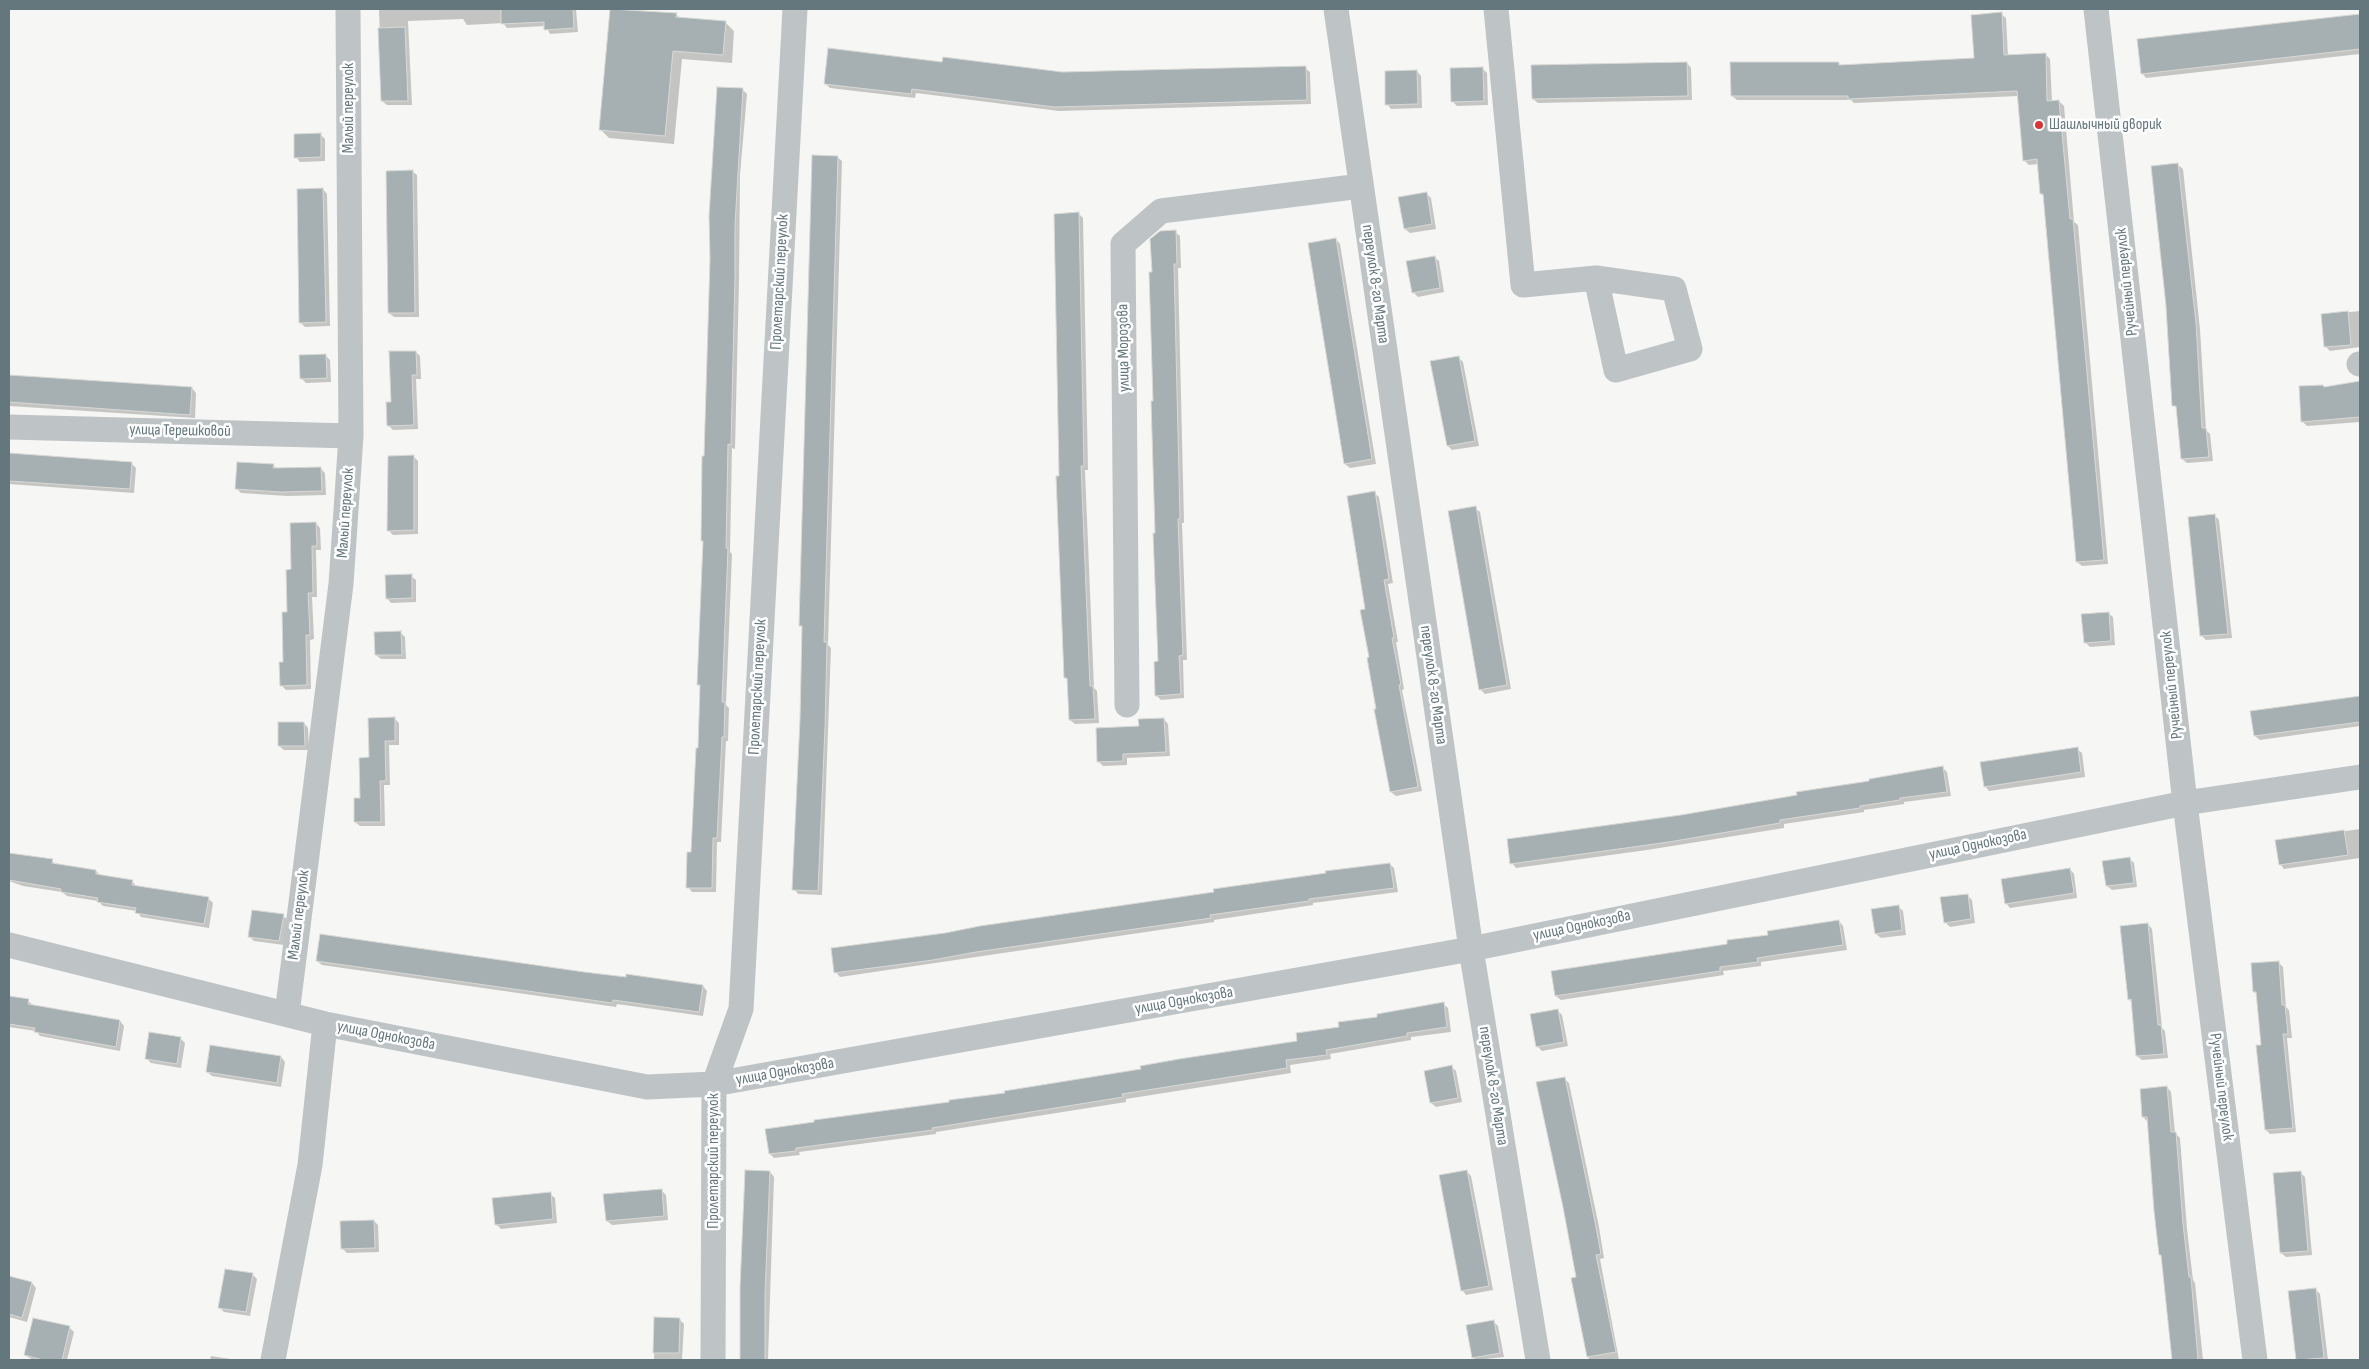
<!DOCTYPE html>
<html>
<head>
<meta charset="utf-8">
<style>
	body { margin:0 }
	#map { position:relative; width:2369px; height:1369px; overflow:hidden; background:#f6f6f4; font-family:"Sofia Sans Condensed",sans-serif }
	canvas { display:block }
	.frame { position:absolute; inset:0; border:10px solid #64777c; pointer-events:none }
</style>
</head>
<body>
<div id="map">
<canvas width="2369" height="1369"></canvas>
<div class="frame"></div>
</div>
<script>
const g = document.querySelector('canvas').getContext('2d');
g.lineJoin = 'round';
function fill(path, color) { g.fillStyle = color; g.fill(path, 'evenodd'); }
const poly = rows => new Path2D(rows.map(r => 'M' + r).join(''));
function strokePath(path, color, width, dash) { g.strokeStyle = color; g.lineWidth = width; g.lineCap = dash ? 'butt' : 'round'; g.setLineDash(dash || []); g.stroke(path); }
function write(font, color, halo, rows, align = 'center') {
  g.font = font + ' "Sofia Sans Condensed",sans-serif'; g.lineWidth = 5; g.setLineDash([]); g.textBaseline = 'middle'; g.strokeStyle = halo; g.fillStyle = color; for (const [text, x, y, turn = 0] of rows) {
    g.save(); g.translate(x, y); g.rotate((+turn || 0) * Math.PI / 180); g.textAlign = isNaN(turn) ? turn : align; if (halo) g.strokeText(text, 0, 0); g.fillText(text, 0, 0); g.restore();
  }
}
const shadow = poly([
	[379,9,576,9,578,32,550,34,546,26,507,28,503,23,467,25,463,19,408,21,412,105,387,105,382,101],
	[611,9,676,14,681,19,725,22,734,31,732,63,682,59,674,144,609,138,600,129],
	[2001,14,2006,18,2008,56,2045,54,2050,59,2052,102,2059,101,2064,106,2074,222,2078,225,2108,564,2082,566,2077,562,2044,197,2041,193,2038,164,2029,165,2024,160,2019,96,1854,103,1851,100,1737,100,1732,96,1838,63,1841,66,1975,59],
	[2360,15,2360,54,2146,78,2142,73,2138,40],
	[943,63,1062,73,1305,68,1310,72,1311,104,1059,111,916,93,915,98,830,88,825,83],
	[1687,63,1691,68,1692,100,1538,103,1533,99],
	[1482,68,1487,73,1488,105,1457,106,1452,101],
	[1417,71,1421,76,1422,108,1391,109,1387,104],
	[742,89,747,94,740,175,739,282,735,449,732,448,730,552,732,554,726,705,729,708,728,741,726,741,721,842,717,842,716,892,692,892,688,887,699,750,701,687,698,684,706,458],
	[320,134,325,139,325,161,300,162,296,157],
	[837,157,842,161,828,645,831,648,822,895,798,894,794,889,801,719,803,628,801,625],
	[2178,165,2183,169,2200,329,2206,430,2210,434,2213,461,2187,463,2182,459,2178,410,2174,405],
	[412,171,417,175,419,317,394,317,389,313],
	[323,189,327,194,330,326,305,327,300,322],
	[1426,193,1431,198,1436,229,1410,233,1405,229],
	[1079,214,1083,218,1088,470,1085,470,1094,688,1097,691,1099,723,1075,724,1070,720,1068,681,1065,677,1061,477],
	[1175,232,1180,236,1181,268,1178,268,1184,523,1182,523,1187,660,1183,660,1184,698,1161,700,1156,695,1159,663,1153,273],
	[1336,239,1340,244,1376,464,1350,468,1345,464],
	[1434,257,1439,261,1444,292,1418,297,1413,292],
	[2360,311,2360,347,2330,351,2325,346,2322,315],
	[416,352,420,356,421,379,416,379,418,429,393,430,388,425,392,403],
	[326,356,330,360,331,382,306,383,301,378],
	[1458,357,1463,362,1479,446,1452,450,1448,446],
	[9,376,192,388,196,393,195,418,9,406],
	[2360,383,2360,422,2307,426,2302,421,2325,388],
	[9,454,131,463,136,468,134,493,9,484],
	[414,457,418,461,418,534,393,535,388,530],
	[273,465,277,469,320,468,325,473,326,495,287,496,241,493,236,488],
	[1374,493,1379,497,1393,583,1388,584,1398,642,1396,642,1404,689,1402,690,1422,791,1396,796,1391,792,1377,710,1367,610],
	[1475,508,1480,512,1511,689,1485,694,1480,689],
	[2215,516,2219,520,2232,638,2206,640,2201,635],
	[316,523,320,528,321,550,316,550,317,597,312,597,314,639,310,640,311,689,286,690,281,685,292,571],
	[411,576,416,580,416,602,391,603,387,598],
	[2108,613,2113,617,2115,645,2090,647,2085,642],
	[400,632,405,637,406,659,381,659,376,655],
	[2360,696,2360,726,2260,740,2255,736,2252,712],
	[394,718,399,723,399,745,389,745,390,785,384,785,385,826,360,826,355,822,370,759],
	[1164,719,1168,724,1170,756,1127,758,1127,765,1103,766,1099,762,1140,727],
	[304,723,308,728,309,750,284,750,279,746],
	[2077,749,2082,753,2085,777,1989,791,1985,786],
	[1943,768,1947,772,1951,796,1904,802,1904,804,1864,810,1864,812,1784,824,1784,828,1647,850,1516,868,1512,863,1871,782],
	[2360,829,2360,858,2284,869,2280,864,2276,841],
	[9,853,52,861,57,865,96,871,101,876,132,881,137,887,208,898,213,903,209,928,141,917,137,911,103,906,98,901,67,896,62,892,23,886,9,881],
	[2130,859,2134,863,2137,887,2112,890,2107,886],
	[1390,864,1394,868,1398,892,1313,903,1313,905,1214,920,1214,922,840,977,836,972,945,934],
	[2070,869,2074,874,2077,898,2010,908,2006,903],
	[1967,895,1972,900,1975,923,1950,927,1945,922],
	[1898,906,1903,911,1906,935,1881,938,1876,934],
	[283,916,288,920,284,945,254,941,249,936],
	[1839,921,1843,926,1847,950,1761,962,1761,966,1723,971,1724,975,1561,1000,1556,996,1729,945],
	[2148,924,2152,929,2162,1028,2165,1031,2168,1058,2142,1060,2137,1056,2132,1002,2129,999],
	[317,961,627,979,703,986,707,991,703,1016,617,1004,616,1007,322,965],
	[2278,962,2283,967,2286,1007,2289,1010,2292,1038,2287,1038,2296,1132,2270,1134,2266,1130,2262,1046,2258,995,2255,992],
	[9,997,28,1001,33,1005,120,1021,124,1026,120,1051,40,1036,36,1031,9,1027],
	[1443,1004,1448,1008,1451,1032,1411,1037,1411,1040,1330,1054,1331,1059,1290,1065,1291,1073,1126,1099,1126,1102,936,1132,936,1134,799,1152,800,1155,774,1158,770,1154,951,1103,1299,1042,1378,1018],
	[1558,1011,1562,1015,1568,1046,1542,1051,1537,1046],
	[180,1038,185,1043,181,1068,151,1063,147,1059],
	[281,1057,285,1062,281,1087,212,1076,207,1072],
	[1452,1067,1456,1071,1462,1102,1436,1107,1431,1103],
	[1564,1078,1569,1083,1599,1227,1604,1258,1600,1259,1619,1360,1589,1360,1577,1278],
	[2167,1087,2171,1092,2175,1133,2180,1138,2187,1229,2193,1280,2195,1283,2203,1360,2174,1360,2163,1257,2160,1254,2148,1122,2143,1117],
	[1467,1171,1471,1176,1493,1290,1466,1295,1462,1290],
	[746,1172,770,1172,774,1177,768,1360,740,1360],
	[2300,1172,2305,1177,2312,1255,2286,1257,2281,1253],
	[661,1190,666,1195,668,1220,612,1225,607,1221],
	[550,1194,555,1198,557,1223,501,1229,496,1224],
	[374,1221,378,1225,379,1252,347,1253,342,1248],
	[252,1274,257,1279,250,1316,224,1312,219,1307],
	[9,1277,32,1283,36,1288,27,1322,9,1317],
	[2316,1290,2320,1294,2328,1360,2298,1360,2290,1292],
	[655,1319,679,1319,684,1324,682,1360,654,1360],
	[1494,1322,1498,1326,1504,1357,1476,1360,1473,1357],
	[69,1327,74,1332,67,1360,33,1360,25,1355],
	[211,1356,237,1360,238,1360,210,1360]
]);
const building = poly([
	[501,9,573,9,574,28,544,30,544,22,501,24,501,9],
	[610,9,677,13,676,17,726,21,723,55,673,51,665,136,599,130,610,9],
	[2002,12,2004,55,2046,53,2047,101,2059,100,2070,219,2073,219,2104,560,2076,562,2043,194,2040,194,2037,159,2023,161,2017,91,1848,99,1848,96,1731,96,1730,62,1839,62,1839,65,1974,58,1971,15,2002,12],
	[2360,14,2360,49,2141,74,2137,39,2360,14],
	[405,27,408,101,381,101,378,28,405,27],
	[828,48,942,62,943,57,1062,72,1306,66,1307,100,1054,107,912,89,911,94,824,84,828,48],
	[1687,62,1688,96,1532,99,1531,65,1687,62],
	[1483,67,1484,101,1451,102,1450,68,1483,67],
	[1417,70,1418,104,1385,105,1385,71,1417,70],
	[717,87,743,88,735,225,735,276,731,445,728,444,726,548,728,548,722,702,725,702,724,737,722,737,717,838,713,838,712,888,686,888,687,852,691,852,696,748,698,748,700,685,697,685,703,541,701,541,702,456,704,456,710,259,709,216,717,87],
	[321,133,321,157,294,158,294,134,321,133],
	[812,155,838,156,824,642,827,642,825,728,818,891,792,890,800,719,802,626,799,626,812,155],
	[2178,163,2196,323,2202,428,2206,428,2209,457,2181,459,2176,406,2172,406,2166,306,2151,166,2178,163],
	[413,170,415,313,388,313,386,171,413,170],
	[323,188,326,322,299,323,297,189,323,188],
	[1427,192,1432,224,1404,229,1398,197,1427,192],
	[1079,212,1084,466,1081,466,1090,686,1093,686,1095,719,1069,720,1067,678,1064,678,1056,476,1059,476,1054,214,1079,212],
	[1176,230,1177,264,1174,264,1180,519,1178,519,1183,655,1179,656,1181,694,1155,696,1154,662,1158,661,1153,533,1155,533,1151,401,1153,401,1149,272,1152,272,1150,239,1160,231,1176,230],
	[1336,238,1372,459,1344,464,1308,243,1336,238],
	[1435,256,1440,288,1412,293,1406,261,1435,256],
	[2348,311,2351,345,2324,347,2321,314,2348,311],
	[389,351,416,351,417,375,412,375,414,425,387,426,386,402,391,402,389,351],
	[326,354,327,378,300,379,299,355,326,354],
	[1459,356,1475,441,1447,446,1430,361,1459,356],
	[9,375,192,387,190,415,9,402,9,375],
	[2360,381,2360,417,2301,422,2299,386,2323,385,2324,387,2360,381],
	[9,453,132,462,130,489,9,481,9,453],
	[414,455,414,530,387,531,388,456,414,455],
	[237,462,274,464,273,468,321,467,322,491,281,492,235,489,237,462],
	[1375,491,1389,579,1384,580,1394,638,1392,638,1401,685,1399,685,1418,787,1390,792,1374,709,1376,709,1367,658,1369,657,1360,610,1365,609,1347,496,1375,491],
	[1476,506,1507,685,1479,690,1448,511,1476,506],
	[2215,514,2228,634,2200,636,2188,517,2215,514],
	[316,522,317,546,312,546,313,593,308,593,310,635,306,635,307,685,280,686,279,662,283,662,282,612,287,612,286,570,291,569,290,523,316,522],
	[412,574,412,598,386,599,385,575,412,574],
	[2109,612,2111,641,2084,643,2081,614,2109,612],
	[401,631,402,655,375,655,374,632,401,631],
	[2360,696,2360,722,2254,736,2250,711,2360,696],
	[395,717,395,741,385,741,386,781,380,781,381,822,354,822,354,798,360,798,359,758,369,757,368,718,395,717],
	[1164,718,1166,752,1123,754,1123,761,1097,762,1096,728,1139,726,1138,719,1164,718],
	[278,722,304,722,305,746,278,746,278,722],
	[2078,747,2081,772,1984,787,1980,762,2078,747],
	[1943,766,1947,792,1900,798,1900,800,1860,806,1860,808,1780,820,1780,823,1669,842,1510,864,1507,839,1681,815,1797,795,1796,792,1869,781,1869,779,1943,766],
	[2344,830,2348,855,2279,865,2275,840,2344,830],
	[9,853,53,859,52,863,96,870,96,874,133,880,132,885,209,897,204,924,135,913,136,908,97,902,98,898,61,892,61,889,9,880,9,853],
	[2130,857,2134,883,2106,886,2102,861,2130,857],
	[1390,863,1394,888,1309,899,1309,901,1210,915,1211,918,976,952,933,960,834,973,831,948,945,933,980,926,1214,892,1213,889,1326,873,1325,871,1390,863],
	[2070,868,2074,893,2005,904,2001,879,2070,868],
	[1968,894,1971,919,1944,923,1940,897,1968,894],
	[1899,905,1902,930,1875,934,1871,909,1899,905],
	[252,910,284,914,279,941,248,937,252,910],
	[1839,920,1843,945,1757,958,1758,962,1720,967,1720,971,1555,996,1551,971,1727,944,1727,940,1768,935,1767,931,1839,920],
	[2148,923,2158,1025,2161,1025,2164,1054,2136,1056,2131,999,2128,1000,2120,926,2148,923],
	[320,934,584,972,626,977,626,974,703,985,699,1012,613,1000,612,1003,316,961,320,934],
	[2279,961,2282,1005,2285,1005,2288,1034,2283,1034,2293,1128,2265,1130,2256,1045,2261,1045,2256,992,2253,992,2251,963,2279,961],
	[9,996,29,999,28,1004,120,1020,116,1047,34,1032,35,1028,9,1024,9,996],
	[1444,1002,1447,1027,1407,1033,1407,1036,1326,1050,1327,1055,1286,1060,1287,1068,1122,1094,1123,1097,932,1128,933,1130,796,1148,796,1151,769,1154,765,1129,814,1122,814,1120,949,1102,949,1100,1005,1093,1004,1091,1141,1069,1140,1066,1179,1059,1297,1041,1296,1033,1339,1027,1338,1022,1377,1017,1377,1014,1444,1002],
	[1558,1009,1564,1042,1536,1047,1530,1014,1558,1009],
	[149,1032,181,1037,177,1064,145,1059,149,1032],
	[210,1045,281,1056,277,1083,206,1072,210,1045],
	[1452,1065,1458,1098,1430,1103,1424,1071,1452,1065],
	[1565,1077,1595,1222,1601,1254,1596,1255,1616,1352,1587,1357,1571,1278,1576,1277,1563,1207,1536,1082,1565,1077],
	[2167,1086,2171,1132,2176,1132,2183,1224,2189,1277,2191,1277,2198,1360,2172,1360,2161,1255,2159,1255,2154,1211,2147,1117,2142,1117,2140,1089,2167,1086],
	[745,1170,770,1171,765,1294,765,1360,740,1360,740,1288,745,1170],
	[1467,1170,1489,1286,1461,1291,1439,1175,1467,1170],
	[2301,1171,2308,1251,2280,1253,2273,1173,2301,1171],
	[662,1189,664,1216,606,1221,603,1194,662,1189],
	[551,1192,553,1219,495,1225,492,1198,551,1192],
	[374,1220,375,1248,341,1249,340,1221,374,1220],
	[225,1269,253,1273,246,1312,218,1308,225,1269],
	[9,1276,32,1282,22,1318,9,1314,9,1276],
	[2316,1288,2324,1358,2296,1360,2288,1291,2316,1288],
	[654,1317,680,1318,679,1353,653,1353,654,1317],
	[33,1318,70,1326,62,1360,43,1360,24,1355,33,1318],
	[1494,1320,1500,1353,1472,1358,1466,1325,1494,1320]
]);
const minor = poly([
	[1336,9,1471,949,1538,1360],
	[1496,9,1523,285,1596,278,1674,289,1690,349,1616,370,1596,278],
	[2096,9,2185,803,2255,1360],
	[2359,364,2360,364],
	[9,427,351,436],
	[1127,705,1123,244,1161,211,1361,186],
	[9,945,325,1024,647,1087,714,1084,1471,949,2185,803,2360,777],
	[287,1014,341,584,351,436,348,9],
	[273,1360,310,1165,325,1024],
	[713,1360,714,1084,741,1009,795,9]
]);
const markers = [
	[2039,125,5,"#d43736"]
];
const streetNames = [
	["Малый переулок",349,108,-90],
	["Пролетарский переулок",780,282,-87],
	["Ручейный переулок",2127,282,-96],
	["переулок 8-го Марта",1375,284,82],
	["улица Морозова",1124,348,-91],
	["улица Терешковой",180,431,1],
	["Малый переулок",346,513,-86],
	["переулок 8-го Марта",1433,685,82],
	["Ручейный переулок",2172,685,-96],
	["Пролетарский переулок",758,687,-87],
	["улица Однокозова",1978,845,-12],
	["Малый переулок",299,915,-83],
	["улица Однокозова",1582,926,-12],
	["улица Однокозова",1184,1001,-10],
	["улица Однокозова",386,1036,11],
	["улица Однокозова",785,1072,-10],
	["переулок 8-го Марта",1493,1086,81],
	["Ручейный переулок",2221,1087,83],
	["Пролетарский переулок",714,1161,-90]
];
const poiNames = [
	["Шашлычный дворик",2049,125]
];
fill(shadow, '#0003');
fill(building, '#a6b0b2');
strokePath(building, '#d8d8d6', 1);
strokePath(minor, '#bec3c5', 25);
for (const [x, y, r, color] of markers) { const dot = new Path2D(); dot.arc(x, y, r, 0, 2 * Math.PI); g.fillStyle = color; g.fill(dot); strokePath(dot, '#fff', 2); }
write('16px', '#64777c', '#fff', streetNames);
write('16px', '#64777c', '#fff', poiNames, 'left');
</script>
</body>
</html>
